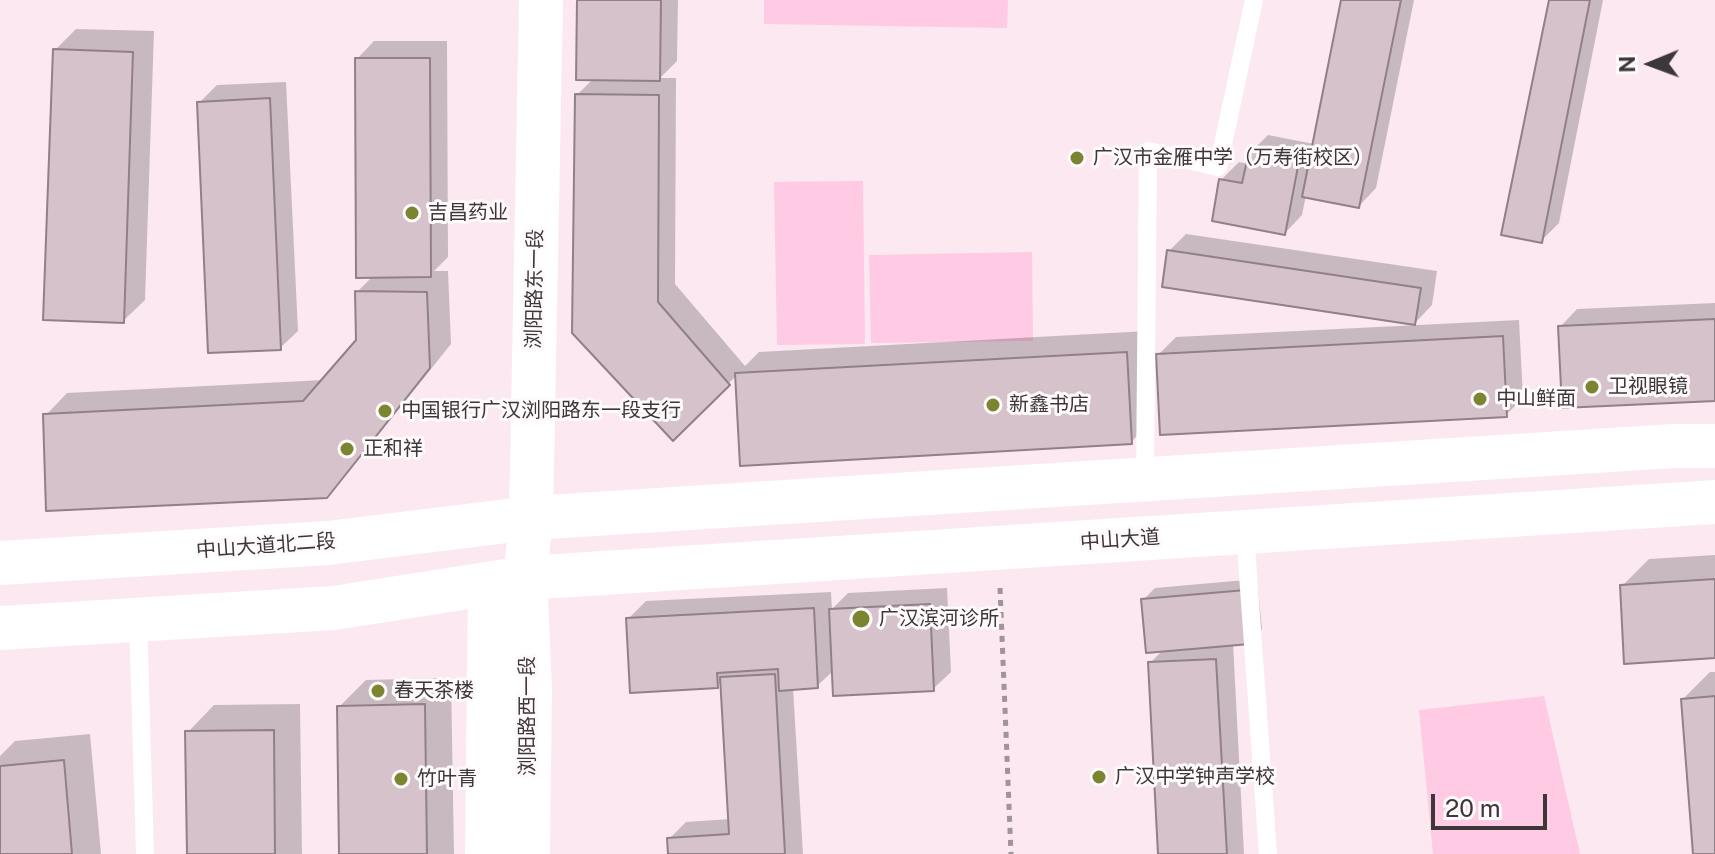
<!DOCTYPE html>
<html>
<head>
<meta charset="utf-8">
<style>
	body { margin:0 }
	#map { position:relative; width:1715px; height:854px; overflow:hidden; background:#fbe8f0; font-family:"Public Sans",sans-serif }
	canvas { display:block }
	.north { position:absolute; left:1611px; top:24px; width:80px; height:80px; -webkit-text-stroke:6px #fefafc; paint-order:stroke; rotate:269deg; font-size:22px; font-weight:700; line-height:32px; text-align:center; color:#3e373a }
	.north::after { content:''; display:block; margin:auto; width:28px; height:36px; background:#3e373a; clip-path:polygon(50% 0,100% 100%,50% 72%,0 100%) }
	.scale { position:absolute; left:1431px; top:794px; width:116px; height:36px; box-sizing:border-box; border:4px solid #3e373a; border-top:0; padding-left:10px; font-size:24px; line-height:28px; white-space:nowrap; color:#3e373a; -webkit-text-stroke:6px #fefafc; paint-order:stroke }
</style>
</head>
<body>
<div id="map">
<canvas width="1715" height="854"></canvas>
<div class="north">N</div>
<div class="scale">20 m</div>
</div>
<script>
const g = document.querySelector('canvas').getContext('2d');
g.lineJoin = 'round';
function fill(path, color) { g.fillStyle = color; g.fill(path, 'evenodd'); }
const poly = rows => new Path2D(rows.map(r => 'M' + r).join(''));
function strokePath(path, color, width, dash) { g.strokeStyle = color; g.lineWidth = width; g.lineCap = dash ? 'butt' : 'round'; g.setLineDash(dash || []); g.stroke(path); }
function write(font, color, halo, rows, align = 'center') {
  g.font = font + ' "Public Sans","Noto Sans SC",sans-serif'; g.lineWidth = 6; g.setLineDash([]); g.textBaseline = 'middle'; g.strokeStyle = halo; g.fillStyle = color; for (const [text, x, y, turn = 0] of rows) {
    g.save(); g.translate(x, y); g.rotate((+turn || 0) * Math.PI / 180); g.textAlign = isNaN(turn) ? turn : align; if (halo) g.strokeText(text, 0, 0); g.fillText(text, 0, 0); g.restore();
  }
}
const green = poly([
	[764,0,1008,0,1007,28,764,24],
	[863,181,865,344,777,345,774,182],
	[1032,252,1033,341,871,343,869,255],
	[1544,696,1580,854,1433,854,1419,710]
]);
const shadow = poly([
	[579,0,678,0,677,61,660,78,676,78,675,284,745,366,759,352,1148,331,1153,420,1131,442,737,375,674,438,577,95,594,78],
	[1343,0,1414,0,1376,188,1359,206,1306,195,1302,215,1285,233,1221,180,1239,162,1248,164,1251,152,1268,135,1314,144],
	[1551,0,1603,0,1559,223,1541,241],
	[76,29,154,31,145,300,123,321,55,50],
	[374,41,447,41,448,257,434,271,448,271,451,344,348,473,326,496,46,415,67,393,324,380,358,340,357,292,374,275,357,59],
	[286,82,298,331,280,348,199,103,217,85],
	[1186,234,1437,271,1432,305,1415,323,1169,251],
	[1715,303,1715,399,1560,327,1577,309],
	[1519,320,1523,398,1506,415,1158,355,1176,337],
	[1715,555,1715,656,1622,586,1649,559],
	[1257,579,1262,629,1250,642,1233,643,1244,854,1160,854,1150,663,1163,650,1143,600,1155,588],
	[947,588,951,672,933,689,834,670,817,686,793,688,803,854,670,854,669,839,686,822,730,819,722,681,717,686,628,619,646,601,831,592,832,609,848,593],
	[1710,672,1715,672,1715,854,1695,854,1683,699],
	[451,678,454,854,341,854,339,707,366,680],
	[300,704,302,854,189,854,188,732,214,705],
	[90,734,101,854,0,854,0,756,15,741]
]);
const building = poly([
	[577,0,661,0,660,81,576,80,577,0],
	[1341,0,1401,0,1359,208,1302,197,1341,0],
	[1549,0,1590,0,1542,243,1501,235,1549,0],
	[53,49,133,52,124,323,43,320,53,49],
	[355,58,430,58,431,277,356,278,355,58],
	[575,94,659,95,658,302,730,385,673,441,572,333,575,94],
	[270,98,281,350,208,353,197,102,270,98],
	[1249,151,1299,161,1285,235,1212,221,1219,179,1242,183,1249,151],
	[1167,250,1421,288,1415,325,1162,287,1167,250],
	[355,291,427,292,430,368,327,498,46,511,43,414,303,401,356,340,355,291],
	[1715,319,1715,401,1562,408,1558,326,1715,319],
	[1503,336,1507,417,1160,435,1156,354,1503,336],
	[1127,352,1132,444,740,466,735,373,1127,352],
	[1715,579,1715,658,1624,664,1620,585,1715,579],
	[1246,590,1250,644,1146,653,1141,599,1246,590],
	[930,604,934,691,833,696,829,609,930,604],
	[814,608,818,688,779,691,778,669,717,673,718,688,630,693,626,618,814,608],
	[1216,659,1227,854,1158,854,1148,662,1216,659],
	[775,674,785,854,668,854,667,838,729,834,720,677,775,674],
	[1715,696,1715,854,1693,854,1681,699,1715,696],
	[425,704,427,854,339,854,337,706,425,704],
	[274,730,275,854,187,854,185,731,274,730],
	[64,760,72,854,0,854,0,766,64,760]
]);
const path = poly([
	[1000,588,1011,854]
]);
const service = poly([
	[1145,478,1148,151,1218,167,1254,0],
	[1245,532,1268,854],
	[138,620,145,854]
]);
const tertiary = poly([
	[487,854,490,584],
	[528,854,530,688,525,578,531,518,541,0]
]);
const secondary = poly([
	[0,563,328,543,531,518,1674,446,1715,446],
	[0,628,334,608,525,578,1715,502]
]);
const markers = [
	[1077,158,8,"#7b8430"],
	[412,213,8,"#7b8430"],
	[1592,387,8,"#7b8430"],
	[1480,399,8,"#7b8430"],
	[993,405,8,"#7b8430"],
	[385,411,8,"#7b8430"],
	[347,449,8,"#7b8430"],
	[861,619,10,"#7b8430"],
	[378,691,8,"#7b8430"],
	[1099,777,8,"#7b8430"],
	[401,779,8,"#7b8430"]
];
const poiNames = [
	["广汉市金雁中学（万寿街校区）",1093,158],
	["吉昌药业",428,213],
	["卫视眼镜",1608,387],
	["中山鲜面",1496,399],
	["新鑫书店",1009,405],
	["中国银行广汉浏阳路东一段支行",401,411],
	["正和祥",363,449],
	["广汉滨河诊所",879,619],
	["春天茶楼",394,691],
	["广汉中学钟声学校",1115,777],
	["竹叶青",417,779]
];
const streetNames = [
	["浏阳路东一段",535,289,-89],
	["中山大道",1120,540,-4],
	["中山大道北二段",266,546,-4],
	["浏阳路西一段",528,716,-90]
];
fill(green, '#ffcae3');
fill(shadow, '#0003');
fill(building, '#d5c2ca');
strokePath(building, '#918087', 2);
strokePath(path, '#a09399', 5, [6, 6]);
strokePath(service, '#fff', 18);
strokePath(tertiary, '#fff', 44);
strokePath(secondary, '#fff', 44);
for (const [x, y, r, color] of markers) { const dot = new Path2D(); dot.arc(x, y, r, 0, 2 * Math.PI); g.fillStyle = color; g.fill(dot); strokePath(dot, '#fefafc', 3); }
write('20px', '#3e373a', '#fefafc', poiNames, 'left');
write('20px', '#3e373a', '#fefafc', streetNames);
</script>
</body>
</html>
